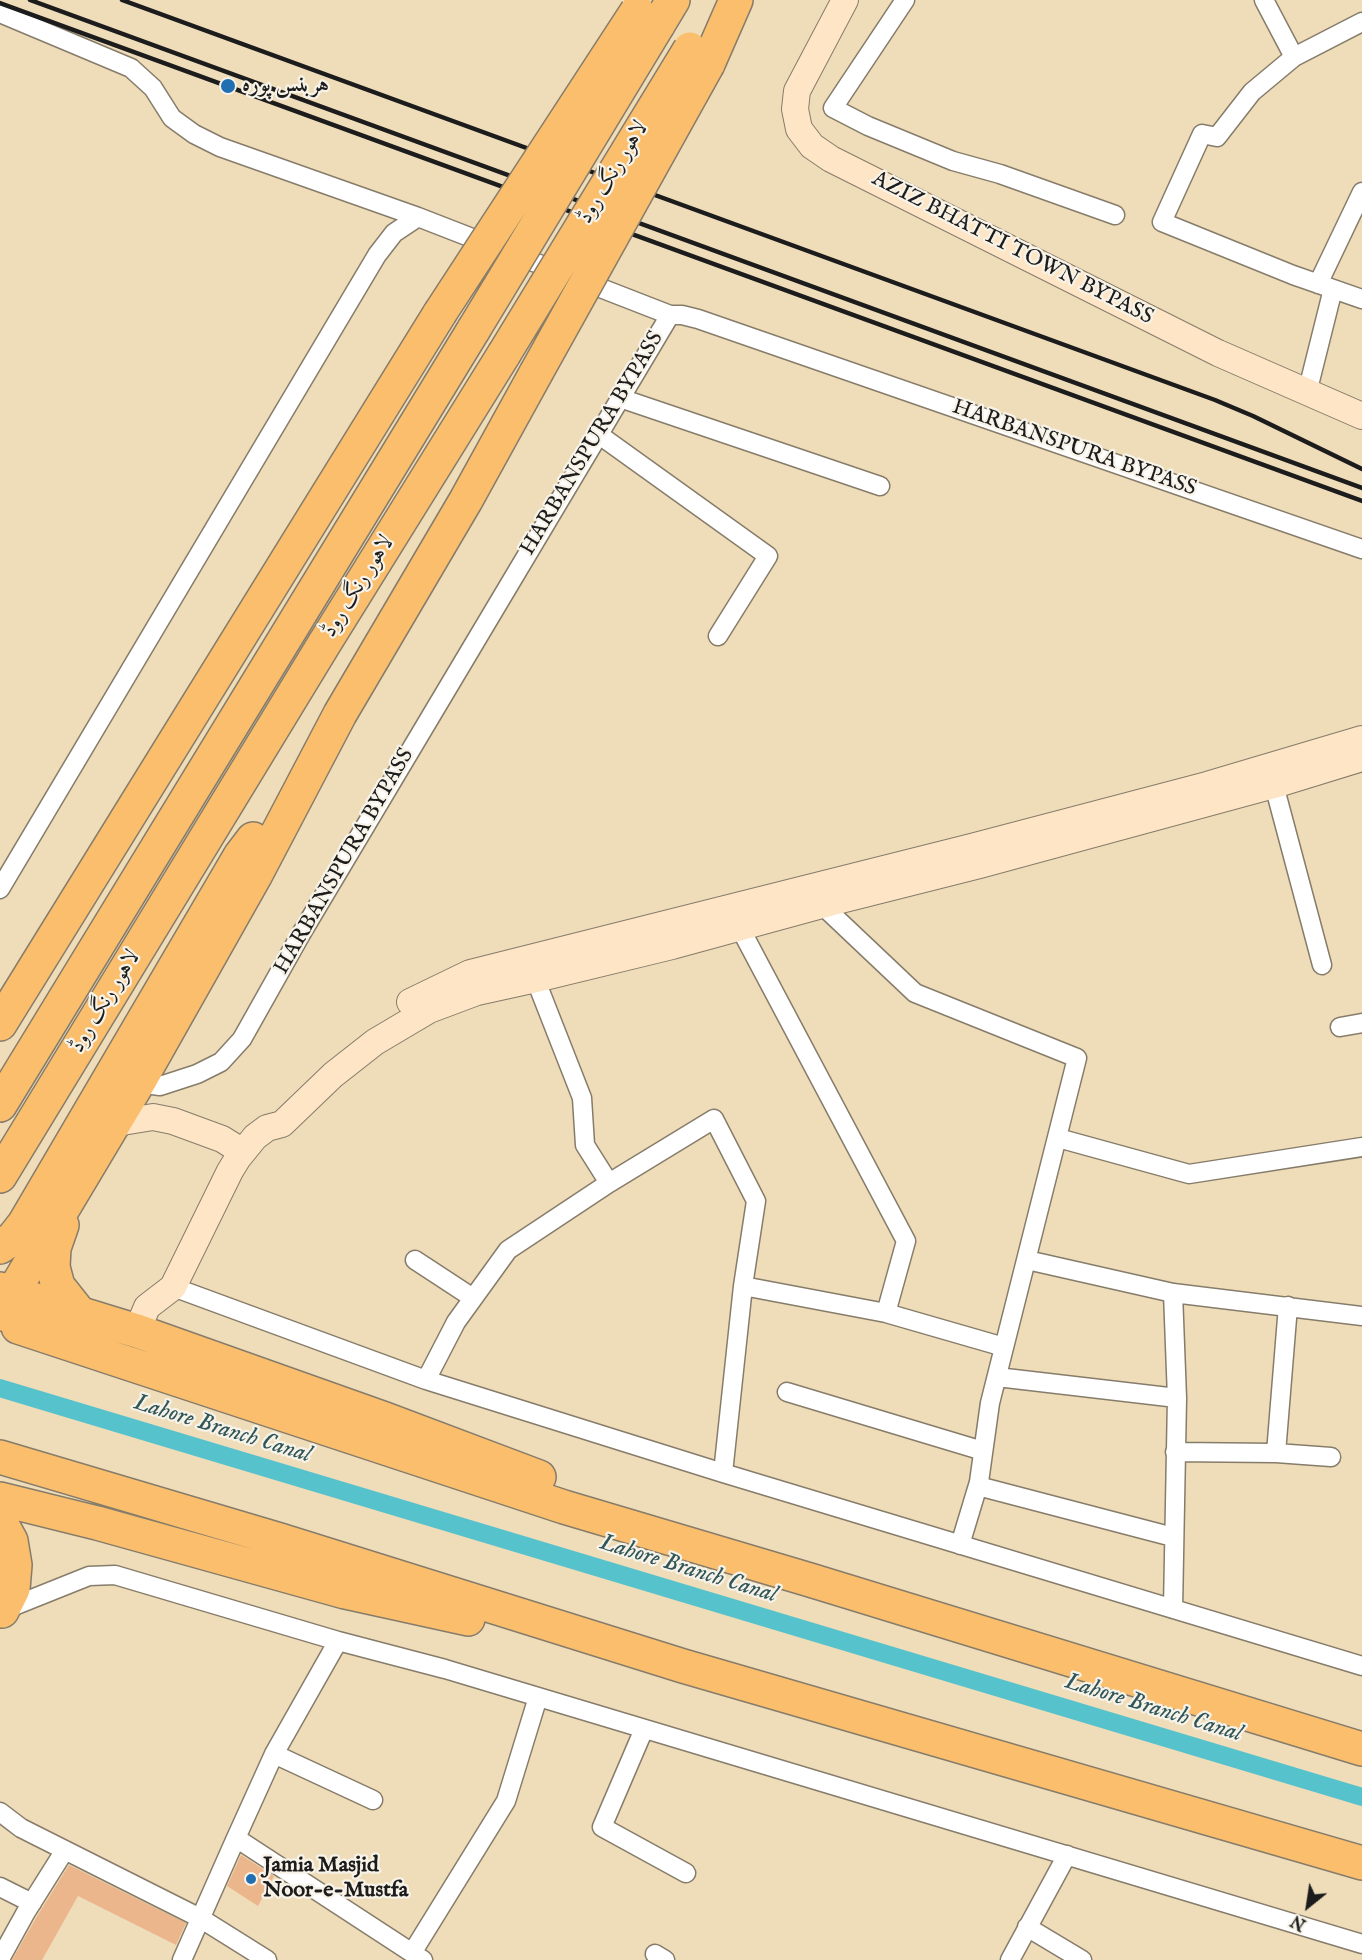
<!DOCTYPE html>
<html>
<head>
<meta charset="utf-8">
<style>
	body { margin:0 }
	#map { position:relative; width:1362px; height:1960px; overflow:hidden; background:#efdcb9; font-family:"IM FELL English",serif }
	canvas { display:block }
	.north { position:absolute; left:1278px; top:1876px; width:60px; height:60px; -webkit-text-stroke:4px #f7f3e8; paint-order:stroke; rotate:210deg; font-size:16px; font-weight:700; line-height:24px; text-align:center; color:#1c1c1c }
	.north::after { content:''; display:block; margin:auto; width:21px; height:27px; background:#1c1c1c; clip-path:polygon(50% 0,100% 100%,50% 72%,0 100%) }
</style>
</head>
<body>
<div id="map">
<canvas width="1362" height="1960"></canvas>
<div class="north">N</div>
</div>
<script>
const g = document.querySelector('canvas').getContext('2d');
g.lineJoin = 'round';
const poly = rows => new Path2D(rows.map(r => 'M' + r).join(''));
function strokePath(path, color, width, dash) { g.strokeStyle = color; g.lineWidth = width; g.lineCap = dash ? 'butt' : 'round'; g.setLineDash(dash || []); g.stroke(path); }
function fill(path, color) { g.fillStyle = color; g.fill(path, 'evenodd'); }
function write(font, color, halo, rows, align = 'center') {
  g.font = font + ' "IM FELL English",Amiri,serif'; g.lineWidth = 4.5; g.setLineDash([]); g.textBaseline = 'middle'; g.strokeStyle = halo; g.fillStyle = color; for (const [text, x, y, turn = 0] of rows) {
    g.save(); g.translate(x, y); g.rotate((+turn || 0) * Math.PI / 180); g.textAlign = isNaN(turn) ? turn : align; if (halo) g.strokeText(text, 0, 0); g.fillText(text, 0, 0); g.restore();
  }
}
const canal = poly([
	[0,1388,1362,1797]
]);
const building = poly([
	[241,1855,274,1876,258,1906,227,1886],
	[69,1865,186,1923,176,1945,78,1896,42,1960,12,1960,36,1918]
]);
const street = poly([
	[905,0,833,108,868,126,953,161,1000,174,1115,215],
	[1264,0,1294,57],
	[0,13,131,68,153,88,172,118,194,134,220,147,418,217,670,315,682,315,698,319,1362,549],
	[1362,22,1294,57,1252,92,1217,137,1202,134,1162,222,1293,275,1362,299],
	[1318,284,1362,192],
	[1307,393,1333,289],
	[620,398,880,486],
	[598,434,768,556,718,636],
	[1274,785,1322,965],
	[0,889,377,255,394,233,418,217],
	[815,900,822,905,915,993,1077,1058,990,1403,979,1482,960,1545],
	[733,920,740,928,906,1241,886,1313,1004,1347],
	[531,968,582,1098,585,1145,609,1183,714,1119,756,1201,743,1286,886,1313],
	[1340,1027,1362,1023],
	[141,1078,153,1085,160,1086,197,1074,221,1062,242,1039,301,934,670,315],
	[1058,1138,1189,1174,1362,1147],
	[415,1260,473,1298],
	[1027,1260,1173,1293,1362,1316],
	[173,1287,426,1380,723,1473,1362,1666],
	[997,1377,1177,1398],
	[426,1380,456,1322,508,1250,609,1183],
	[787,1392,983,1451],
	[1175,1452,1276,1453,1331,1457],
	[1276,1453,1288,1306],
	[723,1473,743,1286],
	[978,1486,1173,1537],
	[1173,1609,1177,1398,1173,1293],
	[4,1610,89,1576,115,1575,338,1641,445,1669,1362,1944],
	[644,1729,602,1827,686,1873],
	[274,1754,373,1800],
	[0,1812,21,1828,200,1918,267,1960],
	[236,1838,274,1754,338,1641],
	[0,1887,32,1903],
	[1027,1927,1082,1960],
	[412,1953,506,1801,538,1697],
	[655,1954,665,1960],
	[0,1959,26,1912,65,1850],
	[182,1960,236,1838,423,1960],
	[1010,1960,1067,1855]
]);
const secondary = poly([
	[845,0,797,91,795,109,799,129,812,146,831,159,1218,353,1362,416],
	[410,1002,470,973,971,847,1207,785,1362,739],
	[116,1123,153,1117,173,1121,222,1139,243,1152],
	[137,1331,147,1307,173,1287,230,1171,238,1158,255,1137,267,1128,282,1124,333,1075,375,1042,429,1010,477,992,536,979,672,946,833,902,980,865,1274,785,1362,758]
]);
const highway = poly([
	[658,25,673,0],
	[708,64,736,0],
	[0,1024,440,313],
	[0,1105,474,329],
	[0,1176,324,644,504,354],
	[62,1225,54,1248,53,1267,58,1286,81,1315],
	[0,1247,13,1238,24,1224,240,856,253,839],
	[0,1289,137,1331,385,1419,539,1477],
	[0,1314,141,1078,255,876,340,714,466,500,536,373],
	[18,1327,564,1507,810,1580,1362,1749],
	[0,1457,280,1540,683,1666,1362,1863],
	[0,1499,97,1523,345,1592,468,1619],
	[0,1521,11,1541,15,1565,13,1589,2,1611]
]);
const rail = poly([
	[30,0,1362,488],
	[122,0,1215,400,1253,416,1362,469],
	[0,3,1362,501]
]);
const highwayBridge = poly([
	[440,313,637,11],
	[474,329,658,25],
	[504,354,690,49],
	[536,373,708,64]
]);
const markers = [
	[228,86,8,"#1f6fb2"],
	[251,1879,6,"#1f6fb2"]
];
const poiNames = [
	["ہربنس پورہ",242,86],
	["Jamia Masjid",263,1866],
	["Noor-e-Mustfa",263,1891]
];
const streetNames = [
	["لاہور رنگ روڈ",614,173,-59],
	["AZIZ BHATTI TOWN BYPASS",1012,249,27],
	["HARBANSPURA BYPASS",593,444,-59],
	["HARBANSPURA BYPASS",1074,449,19],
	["لاہور رنگ روڈ",359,587,-58],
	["HARBANSPURA BYPASS",345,862,-60],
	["لاہور رنگ روڈ",106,1002,-59]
];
const waterNames = [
	["Lahore Branch Canal",222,1430,17],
	["Lahore Branch Canal",688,1570,17],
	["Lahore Branch Canal",1153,1709,17]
];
strokePath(canal, '#55c2cc', 18);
fill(building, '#ecb68c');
strokePath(street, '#867c6a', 21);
strokePath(secondary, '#867c6a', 28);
strokePath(highway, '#867c6a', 36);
strokePath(street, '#fff', 18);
strokePath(secondary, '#fde5c5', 26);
strokePath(highway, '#fabe6d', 33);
strokePath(rail, '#1c1c1c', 4.5);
strokePath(highwayBridge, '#867c6a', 36, []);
strokePath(highwayBridge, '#fabe6d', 33);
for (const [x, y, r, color] of markers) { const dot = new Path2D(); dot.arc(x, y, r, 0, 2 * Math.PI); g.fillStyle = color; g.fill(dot); strokePath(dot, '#f7f3e8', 2); }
write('bold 22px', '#1c1c1c', '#f7f3e8', poiNames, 'left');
write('22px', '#1c1c1c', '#f7f3e8', streetNames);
write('italic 24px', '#30565a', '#f7f3e8', waterNames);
</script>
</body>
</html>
